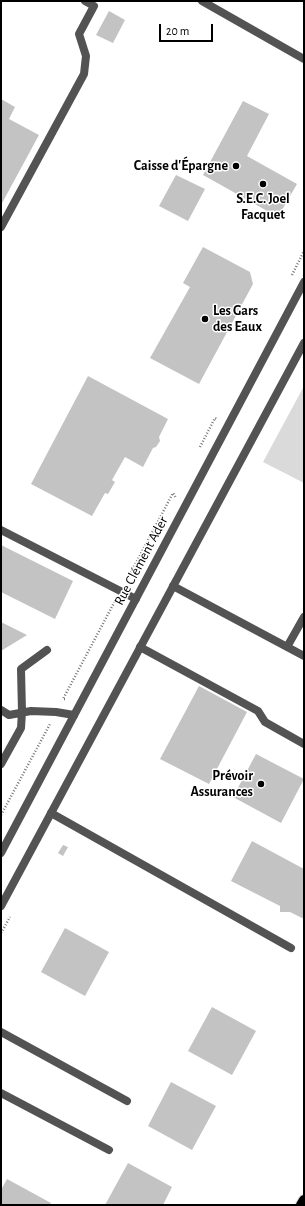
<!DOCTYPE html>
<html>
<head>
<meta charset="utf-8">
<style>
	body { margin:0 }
	#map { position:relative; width:305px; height:1206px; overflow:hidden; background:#fff; font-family:"Alegreya Sans",sans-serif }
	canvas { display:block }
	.frame { position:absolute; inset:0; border:2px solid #000; pointer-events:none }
	.scale { position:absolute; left:159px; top:24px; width:54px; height:18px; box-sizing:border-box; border:2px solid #000; border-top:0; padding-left:5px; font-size:12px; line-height:14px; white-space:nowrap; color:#000; -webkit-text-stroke:3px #fff; paint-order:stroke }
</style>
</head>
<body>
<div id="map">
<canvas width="305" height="1206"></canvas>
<div class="frame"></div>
<div class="scale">20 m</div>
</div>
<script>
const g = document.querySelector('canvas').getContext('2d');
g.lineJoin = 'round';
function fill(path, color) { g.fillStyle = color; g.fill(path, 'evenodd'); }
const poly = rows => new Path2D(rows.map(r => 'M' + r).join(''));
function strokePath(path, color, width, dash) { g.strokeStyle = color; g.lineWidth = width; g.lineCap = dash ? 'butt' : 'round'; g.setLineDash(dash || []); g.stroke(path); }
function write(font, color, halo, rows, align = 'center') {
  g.font = font + ' "Alegreya Sans",sans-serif'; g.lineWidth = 3; g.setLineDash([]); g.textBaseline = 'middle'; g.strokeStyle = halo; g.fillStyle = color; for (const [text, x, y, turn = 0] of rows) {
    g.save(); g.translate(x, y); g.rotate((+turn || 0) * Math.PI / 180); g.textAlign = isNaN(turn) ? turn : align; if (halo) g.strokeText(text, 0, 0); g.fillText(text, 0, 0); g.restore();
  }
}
const green = poly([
	[304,386,304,483,263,462]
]);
const building = poly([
	[109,11,125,20,113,43,96,35],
	[1,99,15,107,9,119,39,135,1,205],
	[243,101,269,114,247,156,297,184,278,217,203,175],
	[176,175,205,189,188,221,159,206],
	[203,247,250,272,253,284,199,384,150,358,190,287,183,283],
	[88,376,168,419,159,437,160,441,156,447,153,448,143,467,125,457,112,480,115,482,108,494,105,493,92,516,31,484],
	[1,545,73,581,55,619,1,592],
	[1,622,27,635,1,651],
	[199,686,247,712,209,784,160,759],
	[256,754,304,779,281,823,233,797],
	[252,841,304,869,304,919,290,912,280,912,280,906,231,881],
	[63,845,68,847,63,856,58,853],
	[65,928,109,952,85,996,41,972],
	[212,1007,256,1031,232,1075,188,1051],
	[171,1082,216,1106,192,1150,148,1126],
	[128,1163,172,1187,163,1205,105,1205],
	[7,1179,51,1203,50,1205,1,1205,1,1190]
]);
const path = poly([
	[292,275,304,251],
	[200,447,215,418,217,419],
	[127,580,173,493,176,498],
	[65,699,63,699,115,601],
	[1,815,50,724],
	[1,933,10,917]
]);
const lane = poly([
	[1,227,84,74,86,56,79,34,94,6,85,1],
	[1,530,136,599],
	[173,586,304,656],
	[140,647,258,711,265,722,304,744],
	[287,647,304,617],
	[1,710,9,715,31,711,56,712,74,715],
	[1,764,21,728,22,712,21,669,47,650],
	[51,813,291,948],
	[1,1032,127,1101],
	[1,1093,109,1150]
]);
const street = poly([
	[202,1,304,59],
	[1,853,304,282],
	[1,906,304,343]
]);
const primary = poly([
	[301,1205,304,1200]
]);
const markers = [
	[236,166,4,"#000"],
	[263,184,4,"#000"],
	[205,319,4,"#000"],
	[261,784,4,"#000"]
];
const poiNames = [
	["Caisse d'Épargne",228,166],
	["S.E.C. Joel",263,199,"center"],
	["Facquet",263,215,"center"],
	["Les Gars",213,311,"left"],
	["des Eaux",213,327,"left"],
	["Prévoir",253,776],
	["Assurances",253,792]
];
const streetNames = [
	["Rue Clément Ader",141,561,-62]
];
fill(green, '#dadada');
fill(building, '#c3c3c3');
strokePath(primary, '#dbdbdb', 12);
strokePath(path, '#757575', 2.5, [1, 2]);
strokePath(lane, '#535353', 8);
strokePath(street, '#535353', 8);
strokePath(primary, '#000', 10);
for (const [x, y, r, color] of markers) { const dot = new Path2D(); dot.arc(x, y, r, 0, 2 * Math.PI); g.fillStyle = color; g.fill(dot); strokePath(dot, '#fff', 1.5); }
write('bold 14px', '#000', '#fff', poiNames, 'right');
write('14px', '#000', '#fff', streetNames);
</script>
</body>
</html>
